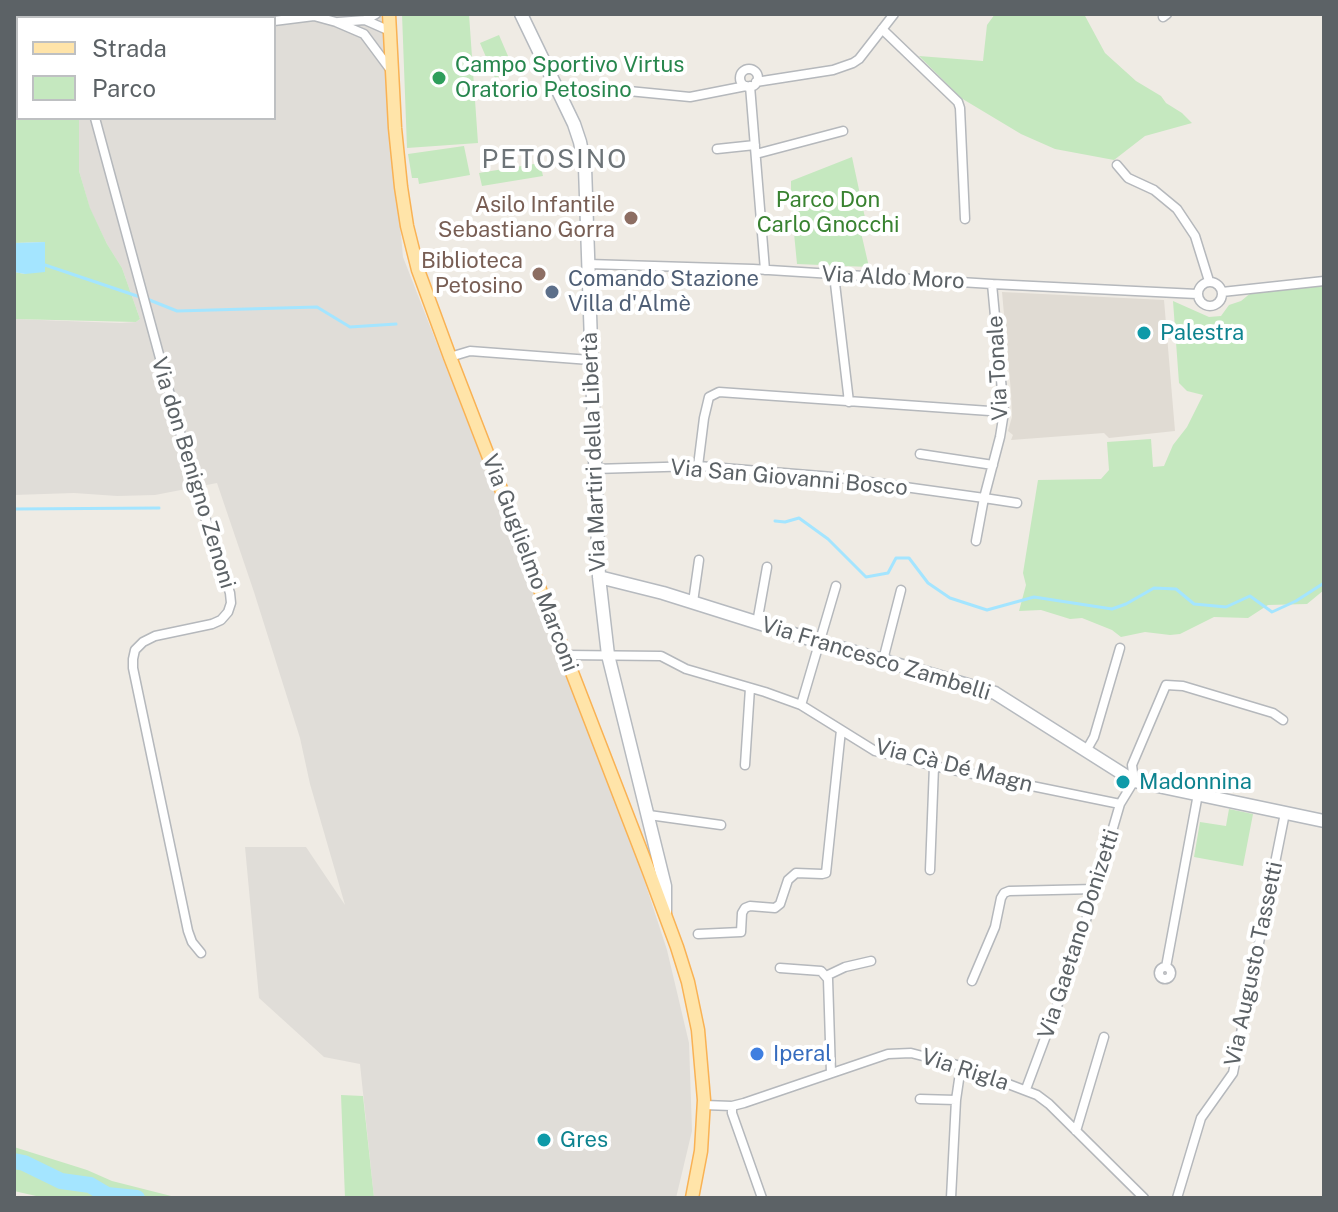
<!DOCTYPE html>
<html>
<head>
<meta charset="utf-8">
<style>
	body { margin:0 }
	#map { position:relative; width:1338px; height:1212px; overflow:hidden; background:#efebe4; font-family:"Public Sans",sans-serif }
	canvas { display:block }
	.frame { position:absolute; inset:0; border:16px solid #5c6266; pointer-events:none }
	.legend { position:absolute; left:16px; top:16px; width:260px; height:104px; box-sizing:border-box; background:#fff; border:2px solid #bec0c2; margin:0; padding:10px 14px; list-style:none; font-size:24px; color:#5c6266 }
	.legend li { display:flex; align-items:center; gap:16px; height:40px }
	.legend b { width:40px; border:2px solid #bec0c2 }
</style>
</head>
<body>
<div id="map">
<canvas width="1338" height="1212"></canvas>
<div class="frame"></div>
<ul class="legend">
<li><b style="height:10px;background:#ffe4a9"></b>Strada</li>
<li><b style="height:22px;background:#c5e8bf"></b>Parco</li>
</ul>
</div>
<script>
const g = document.querySelector('canvas').getContext('2d');
g.lineJoin = 'round';
function fill(path, color) { g.fillStyle = color; g.fill(path, 'evenodd'); }
const poly = rows => new Path2D(rows.map(r => 'M' + r).join(''));
function strokePath(path, color, width, dash) { g.strokeStyle = color; g.lineWidth = width; g.lineCap = dash ? 'butt' : 'round'; g.setLineDash(dash || []); g.stroke(path); }
function write(font, color, halo, rows, align = 'center') {
  g.font = font + ' "Public Sans",sans-serif'; g.lineWidth = 8; g.setLineDash([]); g.textBaseline = 'middle'; g.strokeStyle = halo; g.fillStyle = color; for (const [text, x, y, turn = 0] of rows) {
    g.save(); g.translate(x, y); g.rotate((+turn || 0) * Math.PI / 180); g.textAlign = isNaN(turn) ? turn : align; if (halo) g.strokeText(text, 0, 0); g.fillText(text, 0, 0); g.restore();
  }
}
const industrial = poly([
	[50,14,381,14,403,257,610,787,638,861,667,950,689,1043,692,1131,676,1198,374,1198,360,1064,324,1057,259,998,245,847,306,847,345,905,310,784,300,738,254,592,217,483,155,495,117,496,74,493,14,495,14,319,120,323,136,322,140,319,122,268,107,244,90,209,79,171,79,118,274,118,274,18,51,18]
]);
const education = poly([
	[1002,292,1164,300,1175,431,1109,438,1104,433,1011,440,1013,435,1008,431,1012,417,1011,392]
]);
const green = poly([
	[14,14,50,14,51,18,18,18,18,118,79,118,79,171,90,208,107,244,122,268,140,319,136,322,14,319,14,272,25,274,45,242,14,243],
	[402,14,469,14,478,143,407,148],
	[995,14,1084,14,1105,53,1136,81,1161,96,1166,103,1182,113,1192,123,1145,136,1114,160,1055,149,1021,134,961,98,919,56,983,61,987,25],
	[499,35,514,70,495,78,480,43],
	[464,146,470,175,419,184,418,178,412,178,408,154],
	[852,157,867,227,860,228,869,267,797,264,791,202,791,181],
	[540,163,543,176,482,186,479,173],
	[1324,286,1324,590,1307,604,1268,605,1248,618,1214,617,1180,634,1170,635,1145,632,1121,637,1112,630,1082,618,1070,619,1041,610,1019,611,1026,585,1023,573,1038,480,1101,479,1109,470,1107,442,1151,439,1153,467,1164,466,1173,445,1187,427,1203,395,1187,391,1179,383,1173,301,1209,317,1221,316,1229,305,1241,301,1252,292],
	[1229,809,1253,814,1243,866,1194,857,1200,822,1226,826],
	[341,1095,363,1096,374,1198,345,1198],
	[14,1147,87,1170,112,1181,179,1198,45,1198,14,1191]
]);
const water = poly([
	[45,242,45,272,25,274,14,272,14,243]
]);
const stream = poly([
	[45,265,140,297],
	[147,299,177,311,317,307,350,327,396,324],
	[14,509,159,508],
	[775,521,785,522,799,518,828,539,866,577,888,573,896,558,909,558,928,583,950,598,987,610,1034,597,1112,609,1126,604,1154,588,1176,589,1194,604,1226,607,1250,596,1272,612,1296,601,1324,583]
]);
const river = poly([
	[14,1161,24,1163,61,1181,90,1185,107,1195,137,1198]
]);
const street = poly([
	[124,14,125,18],
	[220,14,220,18],
	[1163,17,1167,14],
	[365,20,390,31],
	[274,21,314,16,336,22,364,34,390,69],
	[338,22,365,20,376,14],
	[882,29,958,102,960,108,965,219],
	'740 78a9 9 0 1 1 18 0a9 9 0 1 1-18 0Z',
	[756,82,833,70,853,63,859,59,894,14],
	[750,86,765,270],
	[598,88,690,97,746,86],
	[95,118,193,480,230,593,231,603,228,612,221,620,212,624,155,636,143,642,135,650,133,659,133,668,188,931,192,942,201,953],
	[717,149,755,145],
	[756,154,843,131],
	[1117,165,1128,178,1154,190,1177,209,1195,236,1209,281],
	[588,264,753,269,992,284,1197,294],
	[834,275,849,402],
	'1198 294a12 12 0 1 1 24 0a12 12 0 1 1-24 0Z',
	[992,284,1004,412,1000,437,984,498,1017,503],
	[1222,292,1324,281],
	[450,357,470,351,590,360],
	[920,454,993,465],
	[698,466,704,418,709,397,719,392,1004,412],
	[594,469,698,466,833,477,984,498,976,541],
	[693,602,699,560],
	[757,623,767,567],
	[566,655,661,656,686,669,765,692,801,705,875,751,934,766,1120,804],
	[883,660,901,590],
	[801,705,836,586],
	[1086,751,1094,737,1120,648],
	[745,765,750,688],
	[649,815,721,825],
	[930,870,934,766],
	[698,934,741,932,742,913,745,908,750,906,775,908,780,904,788,880,796,873,822,874,826,873,841,730],
	[1166,967,1198,794],
	'1159 973a6 6 0 1 1 12 0a6 6 0 1 1-12 0Z',
	[780,968,821,971,828,979,831,1073],
	[826,976,845,967,871,961],
	[972,981,995,927,1001,898,1004,893,1009,891,1096,889],
	[1026,1089,1075,958,1120,804,1134,781,1132,765,1166,685,1183,686,1273,713,1283,720],
	[920,1099,956,1100],
	[704,1105,732,1106,744,1103,888,1054,911,1053,961,1066,1037,1095,1049,1104,1144,1198],
	[732,1106,732,1113,762,1198],
	[1076,1131,1104,1037],
	[951,1198,956,1100,961,1066],
	[1177,1198,1201,1118,1233,1073,1285,813]
]);
const secondary = poly([
	[521,14,574,124,580,142,585,167,599,577,608,655,665,886,665,913],
	[599,577,663,593,803,637,995,693,1134,781,1324,821]
]);
const primary = poly([
	[389,14,395,128,401,187,407,226,418,270,450,357,648,869,677,947,688,982,698,1030,704,1100,701,1151,692,1198]
]);
const markers = [
	[439,78,8,"#2e9e5b"],
	[631,218,8,"#8d6e63"],
	[539,274,8,"#8d6e63"],
	[552,292,8,"#5c6f8a"],
	[1144,333,8,"#0f9aa8"],
	[1123,782,8,"#0f9aa8"],
	[757,1054,8,"#3f7fe0"],
	[544,1140,8,"#0f9aa8"]
];
const leisureNames = [
	["Campo Sportivo Virtus",455,65],
	["Oratorio Petosino",455,90]
];
const parkNames = [
	["Parco Don",828,200],
	["Carlo Gnocchi",828,225]
];
const educationNames = [
	["Asilo Infantile",615,205],
	["Sebastiano Gorra",615,230],
	["Biblioteca",523,261],
	["Petosino",523,286]
];
const streetNames = [
	["Via Aldo Moro",893,278,3],
	["Via Tonale",998,368,-93],
	["Via Martiri della Libertà",594,452,-92],
	["Via don Benigno Zenoni",193,473,73],
	["Via San Giovanni Bosco",789,478,5],
	["Via Guglielmo Marconi",530,563,69],
	["Via Francesco Zambelli",876,659,17],
	["Via Cà Dé Magn",954,766,14],
	["Via Gaetano Donizetti",1079,934,-72],
	["Via Augusto Tassetti",1254,964,-78],
	["Via Rigla",965,1070,18]
];
const serviceNames = [
	["Comando Stazione",568,279],
	["Villa d'Almè",568,304]
];
const cultureNames = [
	["Palestra",1160,333],
	["Madonnina",1139,782],
	["Gres",560,1140]
];
const shopNames = [
	["Iperal",773,1054]
];
const quarterNames = [
	["PETOSINO",555,160]
];
fill(industrial, '#e0ddd8');
fill(education, '#e0dbd3');
fill(green, '#c5e8bf');
fill(water, '#a4e5ff');
strokePath(stream, '#a4e5ff', 3);
strokePath(river, '#a4e5ff', 16);
strokePath(street, '#b5b8bc', 11);
strokePath(secondary, '#b6babf', 15);
strokePath(primary, '#f9b254', 15);
strokePath(street, '#fff', 8);
strokePath(secondary, '#fff', 12);
strokePath(primary, '#ffe4a9', 12);
for (const [x, y, r, color] of markers) { const dot = new Path2D(); dot.arc(x, y, r, 0, 2 * Math.PI); g.fillStyle = color; g.fill(dot); strokePath(dot, '#fff', 3); }
write('22px', '#27864d', '#fff', leisureNames, 'left');
write('22px', '#388230', '#fff', parkNames);
write('22px', '#785e54', '#fff', educationNames, 'right');
write('22px', '#5c6266', '#fff', streetNames);
write('22px', '#4e5e75', '#fff', serviceNames, 'left');
write('22px', '#0d838f', '#fff', cultureNames, 'left');
write('22px', '#366cbe', '#fff', shopNames, 'left');
g.letterSpacing = '2px';
write('26px', '#6d7478', '#fff', quarterNames);
g.letterSpacing = '0px';
</script>
</body>
</html>
